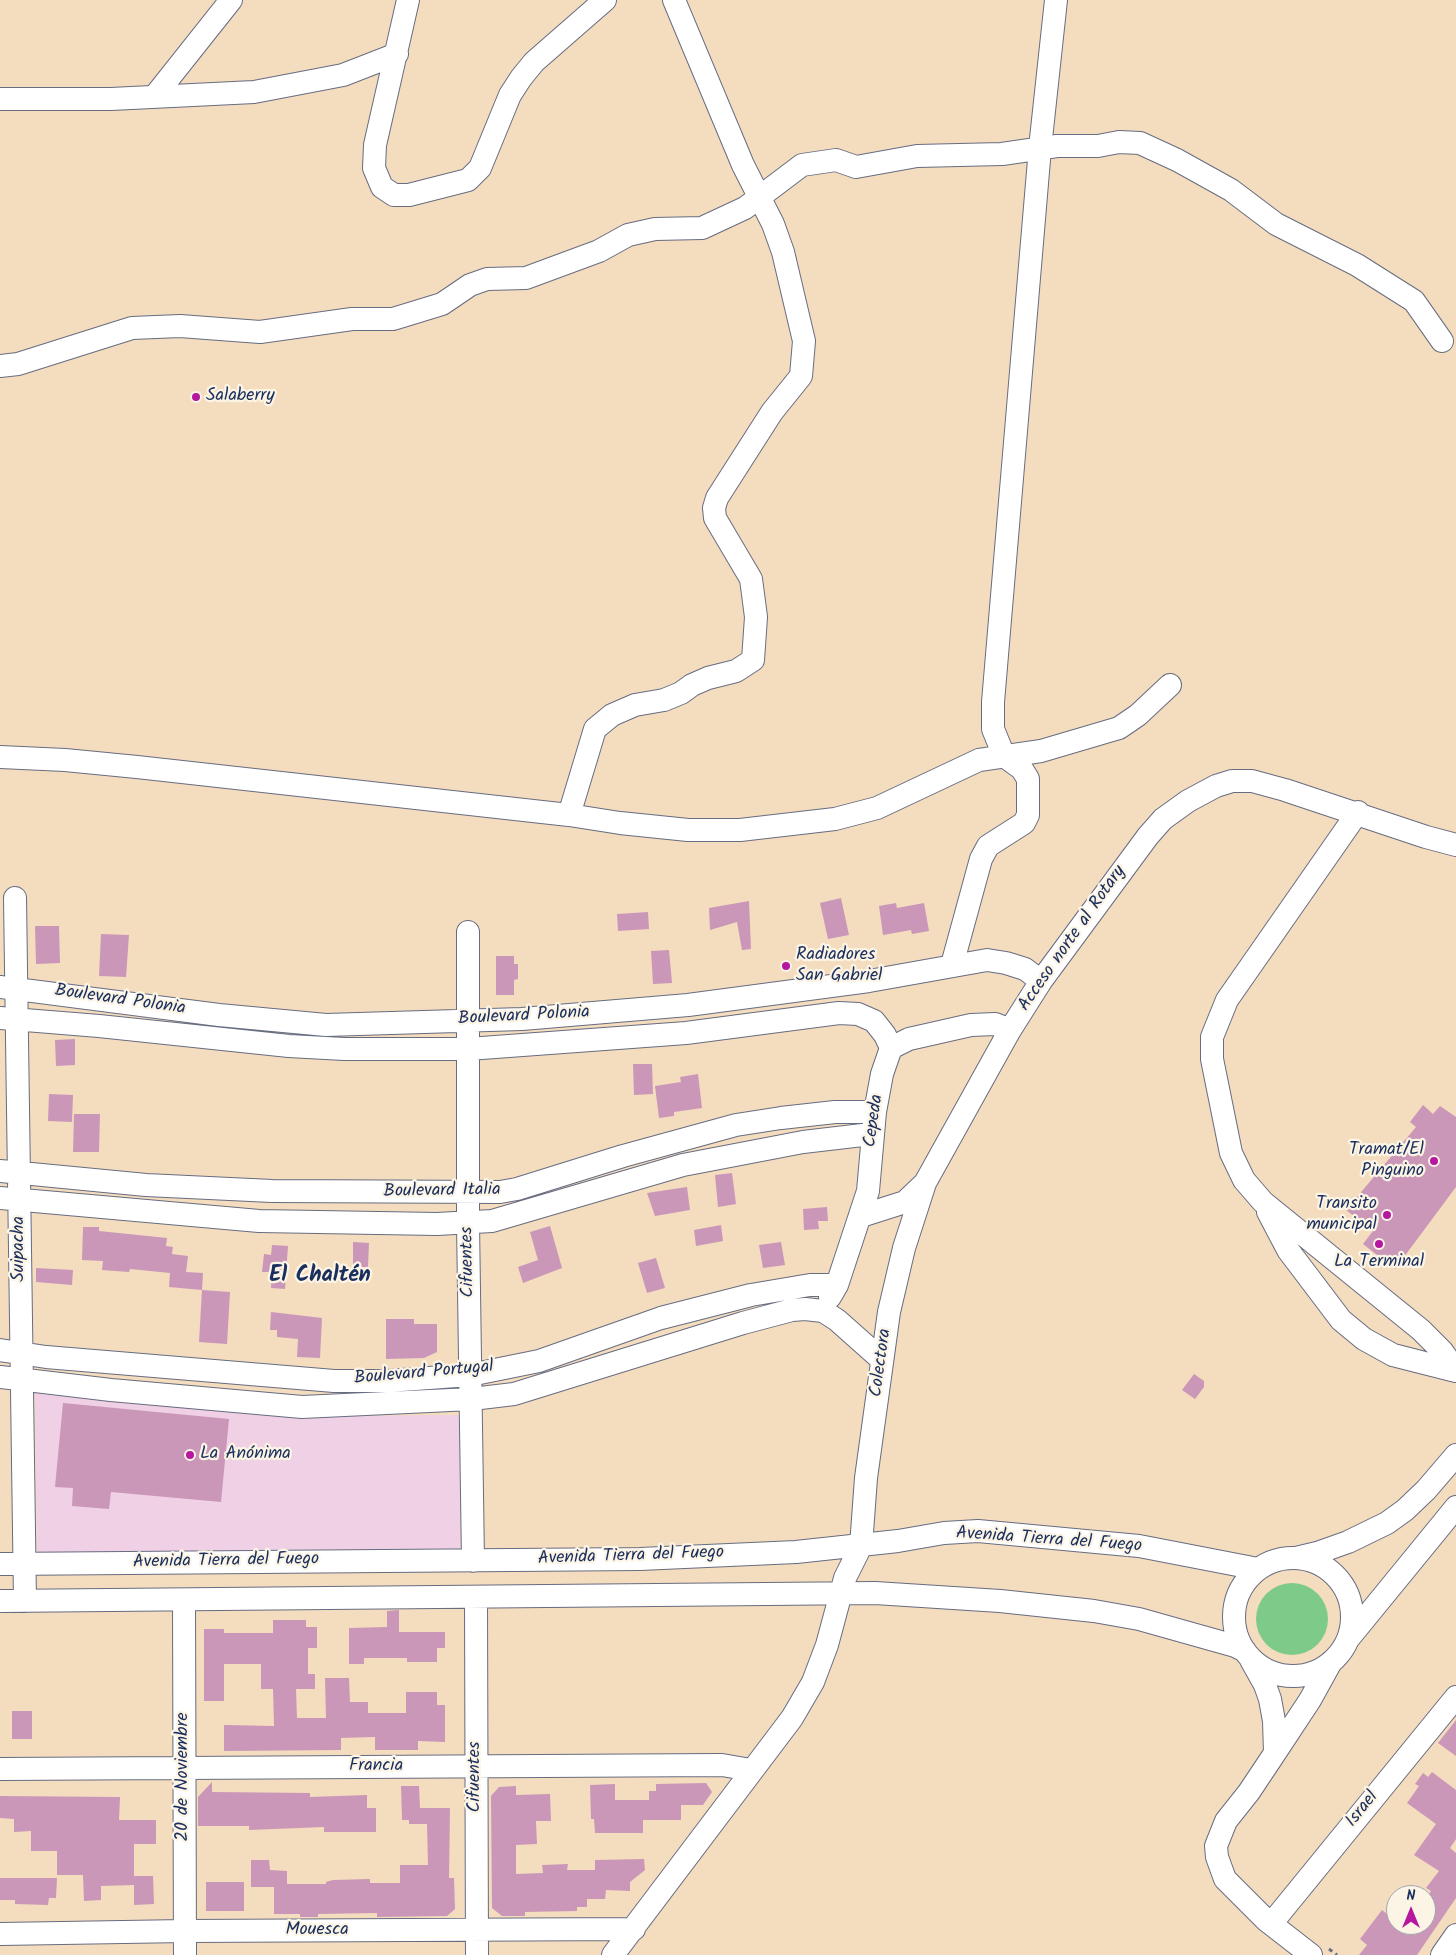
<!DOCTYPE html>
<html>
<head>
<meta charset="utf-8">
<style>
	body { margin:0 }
	#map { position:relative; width:1456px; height:1955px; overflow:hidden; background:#f4dcbe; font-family:Kalam,sans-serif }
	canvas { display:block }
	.north { position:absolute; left:1386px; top:1885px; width:50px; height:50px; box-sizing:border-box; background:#fcf5e5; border:1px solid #a2a6af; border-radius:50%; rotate:0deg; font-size:14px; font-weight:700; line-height:20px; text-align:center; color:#1b2f5e }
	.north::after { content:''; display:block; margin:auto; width:18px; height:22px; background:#b5179e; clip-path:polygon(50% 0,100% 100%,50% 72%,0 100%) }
</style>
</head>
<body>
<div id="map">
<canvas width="1456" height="1955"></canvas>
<div class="north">N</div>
</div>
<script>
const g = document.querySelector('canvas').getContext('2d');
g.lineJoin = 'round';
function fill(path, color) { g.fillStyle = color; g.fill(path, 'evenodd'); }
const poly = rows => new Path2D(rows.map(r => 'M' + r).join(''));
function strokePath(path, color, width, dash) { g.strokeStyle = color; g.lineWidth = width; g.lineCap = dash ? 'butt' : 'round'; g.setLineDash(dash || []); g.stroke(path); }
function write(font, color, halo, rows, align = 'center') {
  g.font = font + ' Kalam,sans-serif'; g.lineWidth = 4.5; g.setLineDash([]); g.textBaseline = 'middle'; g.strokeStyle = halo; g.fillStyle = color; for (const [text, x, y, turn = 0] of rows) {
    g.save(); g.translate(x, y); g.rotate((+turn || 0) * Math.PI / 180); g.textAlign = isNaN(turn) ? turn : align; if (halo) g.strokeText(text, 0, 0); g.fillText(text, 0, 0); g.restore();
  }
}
const built = poly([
	[35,1393,314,1416,460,1415,463,1554,37,1553]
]);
const green = poly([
	'1256 1619a36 36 0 1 1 72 0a36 36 0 1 1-72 0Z'
]);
const building = poly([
	[841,898,849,935,828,939,820,903],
	[749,901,751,949,742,950,737,922,710,930,709,908],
	[896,903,897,908,924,903,929,931,912,934,911,930,883,935,879,906],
	[648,912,649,929,618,931,617,914],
	[35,926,59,926,60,963,36,964],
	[101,934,129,935,126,977,99,976],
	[669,950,672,983,653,984,651,951],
	[496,956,514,956,514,964,518,964,518,979,514,980,514,995,496,995],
	[75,1039,75,1065,56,1066,55,1040],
	[633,1064,652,1064,653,1094,634,1095],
	[698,1074,702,1108,674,1112,674,1116,659,1118,655,1086,681,1082,680,1077],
	[49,1094,73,1095,72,1122,48,1121],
	[1423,1105,1433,1114,1440,1106,1456,1117,1456,1187,1395,1269,1363,1244,1373,1231,1346,1210,1416,1127,1410,1122],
	[74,1114,100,1114,99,1152,73,1152],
	[732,1173,736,1204,718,1207,715,1175],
	[687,1187,690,1210,655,1216,647,1193],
	[827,1207,828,1221,818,1221,819,1229,804,1230,803,1209],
	[721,1225,723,1241,696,1246,694,1230],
	[550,1226,562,1268,523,1283,518,1267,538,1260,530,1232],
	[83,1227,99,1227,99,1231,167,1238,166,1246,173,1247,172,1254,188,1256,186,1272,203,1273,202,1290,169,1287,170,1273,130,1269,129,1272,102,1270,103,1261,82,1260],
	[353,1242,369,1243,368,1267,353,1267],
	[781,1242,785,1265,763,1268,759,1245],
	[272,1245,288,1246,285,1289,271,1288,272,1272,262,1272,264,1254,271,1255],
	[656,1258,665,1288,647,1293,638,1263],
	[36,1268,73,1270,72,1285,36,1282],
	[202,1290,230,1292,227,1344,199,1342],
	[271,1312,322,1318,320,1358,297,1357,298,1339,277,1337,277,1330,270,1330],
	[386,1319,414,1319,414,1324,437,1324,437,1352,424,1358,386,1359],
	[1194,1374,1204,1381,1204,1387,1195,1399,1182,1390],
	[63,1403,229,1419,221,1502,111,1492,109,1509,72,1506,73,1488,55,1487],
	[399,1610,399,1632,445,1632,445,1648,437,1648,437,1662,407,1662,407,1658,364,1658,364,1664,349,1664,349,1628,387,1627,387,1611],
	[273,1620,306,1620,306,1627,317,1627,317,1648,308,1648,308,1674,315,1674,315,1689,296,1689,297,1718,326,1718,325,1678,349,1678,350,1702,368,1702,368,1713,406,1713,406,1692,437,1692,437,1705,445,1705,445,1742,418,1741,418,1750,375,1750,375,1737,341,1738,341,1750,224,1751,224,1725,274,1726,273,1689,261,1689,261,1664,224,1664,224,1701,204,1701,204,1629,224,1629,224,1633,273,1633],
	[12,1711,32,1711,32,1739,12,1739],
	[1456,1720,1456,1756,1438,1743],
	[1432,1772,1456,1790,1456,1839,1450,1848,1456,1853,1456,1898,1417,1955,1359,1955,1367,1945,1360,1939,1382,1910,1387,1914,1396,1903,1396,1925,1426,1925,1426,1899,1431,1891,1426,1888,1439,1871,1414,1855,1436,1824,1407,1803,1419,1786,1415,1784,1423,1773,1428,1777],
	[212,1782,212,1792,310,1793,310,1797,367,1795,367,1808,376,1808,376,1832,324,1832,324,1827,249,1830,249,1826,198,1826,198,1797],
	[706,1783,712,1792,703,1805,681,1805,681,1820,643,1820,643,1833,595,1833,594,1819,591,1819,590,1785,615,1784,615,1800,649,1800,649,1791,656,1791,656,1784],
	[401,1786,419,1786,420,1808,450,1808,449,1878,454,1878,455,1909,447,1916,377,1917,377,1913,318,1914,318,1917,300,1917,300,1914,274,1914,274,1887,251,1887,251,1860,269,1860,270,1870,287,1871,287,1884,326,1884,326,1882,333,1880,370,1879,370,1883,400,1883,400,1865,428,1865,427,1824,409,1824,409,1820,402,1820],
	[516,1786,516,1795,550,1794,551,1821,536,1821,537,1844,516,1845,516,1874,543,1873,542,1865,568,1864,567,1870,595,1870,595,1860,644,1859,645,1870,630,1882,630,1891,606,1890,605,1899,587,1899,587,1907,577,1907,577,1911,525,1912,525,1916,502,1916,492,1908,491,1796,499,1787],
	[0,1796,120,1797,119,1820,156,1820,156,1844,134,1844,134,1876,153,1876,154,1904,134,1905,134,1885,101,1886,101,1900,84,1901,83,1875,57,1875,57,1851,31,1851,31,1831,14,1832,14,1819,0,1818],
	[0,1878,57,1878,56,1898,49,1898,48,1905,15,1904,15,1900,0,1900],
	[206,1882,244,1882,244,1911,206,1911]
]);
const path = poly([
	[1329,1949,1337,1955]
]);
const minor = poly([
	[408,0,375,145,374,168,382,187,394,195,409,195,468,180,480,168,510,95,521,78,534,62,605,0],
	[154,97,231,0],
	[0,99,111,99,254,92,343,75,397,54],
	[0,366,18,364,132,328,180,326,260,332,352,319,393,319,442,304,470,285,487,279,526,278,599,251,628,235,655,229,702,228,745,208,802,165,836,160,856,167,917,156,1002,154,1057,146,1098,146,1119,142,1140,143,1177,160,1231,190,1276,224,1357,265,1414,301,1442,341],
	[0,757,65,760,137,767,569,815,620,823,688,830,740,830,835,819,877,808,979,760,1041,751,1119,728,1138,715,1170,685],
	[1358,812,1227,1000,1212,1037,1212,1059,1231,1153,1244,1180,1263,1202,1421,1330,1442,1351,1456,1371],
	[569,815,595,729,612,715,635,705,664,700,681,693,692,685,708,678,736,671,753,660,756,617,751,579,715,518,714,508,717,498,772,412,801,376,804,341,783,252,773,224,743,165,674,0],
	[15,898,25,1601],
	[468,932,468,1223,473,1561],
	[952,965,981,859,988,846,1024,823,1028,815,1028,779,1022,769,1004,756,993,729,993,702,1040,148,1056,0],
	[0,987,219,1015,326,1025,522,1019,688,1005,869,981,987,960,1006,963,1025,969,1041,981],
	[0,1018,99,1026,289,1046,344,1049,468,1049,686,1033,839,1013,858,1014,874,1021,885,1035,891,1048],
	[0,1171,146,1185,272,1191,500,1192,517,1189,623,1156,736,1125,781,1118,835,1112,875,1112],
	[0,1198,259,1221,437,1224,492,1221,683,1165,803,1142,871,1134],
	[1268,1212,1288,1250,1341,1320,1364,1339,1393,1355,1456,1371],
	[861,1216,905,1202,925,1183,1010,1030,1041,981,1148,836,1163,819,1188,801,1216,786,1232,781,1252,781,1285,790,1426,837,1456,845],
	[830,1297,837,1285,868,1191,875,1112,882,1074,891,1048,909,1039,971,1025,995,1024,1010,1030],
	[0,1350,46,1357,334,1381,388,1381,470,1375,539,1361,661,1318,751,1295,810,1285,837,1285],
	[0,1377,111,1390,302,1407,472,1399,514,1394,743,1323,792,1310,805,1309,823,1311,837,1320,882,1360],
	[1296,1558,1317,1553,1348,1542,1387,1523,1405,1510,1426,1490,1456,1455],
	'1234 1617a59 59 0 1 1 118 0a59 59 0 1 1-118 0Z',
	[0,1564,640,1559,796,1552,898,1541,944,1533,978,1531,1139,1546,1258,1569],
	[476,1598,477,1955],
	[184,1600,185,1955],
	[0,1601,875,1593,1000,1601,1094,1611,1139,1619,1235,1646,1245,1651],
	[1349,1638,1456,1507],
	[1251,1660,1265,1685,1270,1699,1274,1721,1275,1753],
	[0,1769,722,1765,751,1770],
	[1271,1924,1456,1697],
	[0,1934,185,1931,634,1929],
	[613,1955,792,1718,813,1682,827,1645,845,1578,861,1546,866,1478,889,1312,904,1248,925,1183],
	[1311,1955,1266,1920,1225,1879,1217,1857,1216,1846,1226,1821,1249,1792,1275,1753,1310,1700,1331,1662],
	[1442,1955,1456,1935]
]);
const markers = [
	[196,397,5,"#b5179e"],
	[786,966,5,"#b5179e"],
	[1434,1161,5,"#b5179e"],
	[1387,1215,5,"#b5179e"],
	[1379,1244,5,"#b5179e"],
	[190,1455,5,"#b5179e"]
];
const poiNames = [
	["Salaberry",206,397],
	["Radiadores",796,956],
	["San Gabriel",796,977],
	["Tramat/El",1424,1151,"right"],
	["Pinguino",1424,1172,"right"],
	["Transito",1377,1205,"right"],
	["municipal",1377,1226,"right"],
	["La Terminal",1379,1263,"center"],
	["La Anónima",200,1455]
];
const streetNames = [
	["Acceso norte al Rotary",1073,939,-55],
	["Boulevard Polonia",120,1001,8],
	["Boulevard Polonia",524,1017,-3],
	["Cepeda",875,1121,-82],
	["Boulevard Italia",442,1192,-1],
	["Suipacha",20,1249,-90],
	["Cifuentes",469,1262,-91],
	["Colectora",882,1363,-82],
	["Boulevard Portugal",424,1374,-5],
	["Avenida Tierra del Fuego",1049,1541,4],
	["Avenida Tierra del Fuego",631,1557,-2],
	["Avenida Tierra del Fuego",226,1562,-1],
	["Francia",376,1767],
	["20 de Noviembre",184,1777,-90],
	["Cifuentes",476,1777,-90],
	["Israel",1363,1810,-51],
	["Mouesca",317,1931]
];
const districtNames = [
	["El Chaltén",320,1277]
];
fill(built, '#f0d0e4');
fill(green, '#7eca88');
fill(building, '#ca97b9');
strokePath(minor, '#676c80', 24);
strokePath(path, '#676c80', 3, [4, 4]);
strokePath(minor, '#fff', 22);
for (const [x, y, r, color] of markers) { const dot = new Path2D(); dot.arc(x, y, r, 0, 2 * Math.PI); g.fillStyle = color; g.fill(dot); strokePath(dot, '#fcf5e5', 2); }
write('18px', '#1b2f5e', '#fcf5e5', poiNames, 'left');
write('18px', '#1b2f5e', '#fcf5e5', streetNames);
write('bold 22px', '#1b2f5e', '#fcf5e5', districtNames);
</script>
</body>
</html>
